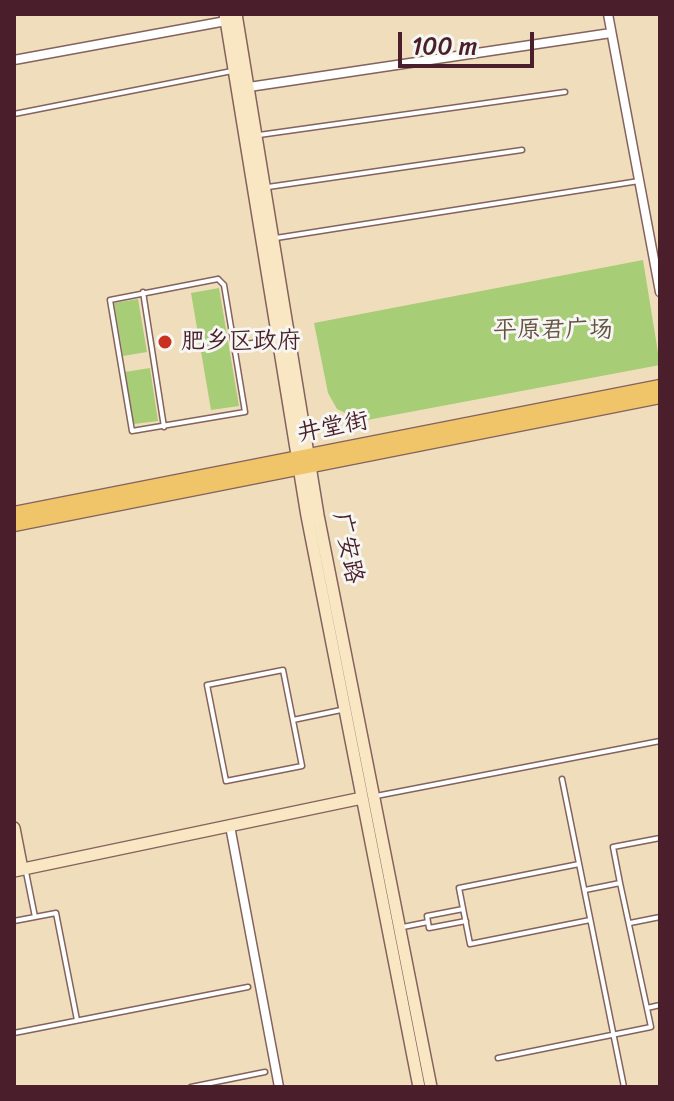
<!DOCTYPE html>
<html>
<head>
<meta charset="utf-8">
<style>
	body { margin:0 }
	#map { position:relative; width:674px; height:1101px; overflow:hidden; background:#f0ddbc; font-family:Sriracha,sans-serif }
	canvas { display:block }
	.frame { position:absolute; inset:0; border:16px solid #4a1f2b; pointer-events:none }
	.scale { position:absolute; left:398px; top:32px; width:136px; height:36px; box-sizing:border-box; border:4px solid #4a1f2b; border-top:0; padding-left:10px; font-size:24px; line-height:28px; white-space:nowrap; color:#4a1f2b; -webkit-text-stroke:6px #f6f6f2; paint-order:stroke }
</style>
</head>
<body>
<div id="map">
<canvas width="674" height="1101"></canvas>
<div class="frame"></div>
<div class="scale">100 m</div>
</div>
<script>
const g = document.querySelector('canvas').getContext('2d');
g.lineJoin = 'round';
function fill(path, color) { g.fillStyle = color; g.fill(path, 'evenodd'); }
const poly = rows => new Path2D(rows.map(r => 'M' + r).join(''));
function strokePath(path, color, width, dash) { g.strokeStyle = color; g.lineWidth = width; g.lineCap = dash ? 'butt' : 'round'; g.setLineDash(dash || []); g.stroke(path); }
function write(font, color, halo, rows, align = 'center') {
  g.font = font + ' Sriracha,"LXGW WenKai TC",sans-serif'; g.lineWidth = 6; g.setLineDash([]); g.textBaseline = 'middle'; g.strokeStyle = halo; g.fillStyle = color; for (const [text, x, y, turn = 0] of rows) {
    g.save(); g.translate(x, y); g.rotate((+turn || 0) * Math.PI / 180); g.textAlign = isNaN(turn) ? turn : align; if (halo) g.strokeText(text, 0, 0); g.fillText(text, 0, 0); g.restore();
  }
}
const green = poly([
	[643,260,660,365,362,421,337,409,328,393,314,323],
	[219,288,239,406,211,410,191,293],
	[138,299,147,352,123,356,114,303],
	[150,368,158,421,134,424,125,372]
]);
const lane = poly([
	[14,114,232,71],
	[259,135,565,92],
	[268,187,522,150],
	[276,238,639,181],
	[218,279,224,285,245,412,132,431,110,300,218,279],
	[143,292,164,427],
	[235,346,276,339],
	[283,670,302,766,226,781,207,685,283,670],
	[293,720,341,710],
	[562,779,624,1087],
	[376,796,660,741],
	[579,864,459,888,470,944,590,920],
	[26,872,35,917],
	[620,883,613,847,660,838],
	[463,909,427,916,429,928,466,921],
	[14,921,56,913,77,1020],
	[630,923,660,917],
	[403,927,428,922],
	[647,1008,660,1005],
	[14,1033,248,987],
	[498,1058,651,1027,620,883,585,890],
	[191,1087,265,1072]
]);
const street = poly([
	[608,14,660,292],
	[14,60,226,21],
	[249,87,611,33],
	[230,826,279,1087]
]);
const secondary = poly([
	[225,14,307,516,419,1087],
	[236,14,318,515,431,1087],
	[14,828,22,869],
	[14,871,362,798]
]);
const primary = poly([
	[14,513,660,386],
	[14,525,660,397]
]);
const markers = [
	[165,342,8,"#c8321e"]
];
const parkNames = [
	["平原君广场",553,331]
];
const poiNames = [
	["肥乡区政府",181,342]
];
const streetNames = [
	["井堂街",333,428,-11],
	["广安路",347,548,79]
];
fill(green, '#a8cd77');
strokePath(lane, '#84625e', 7);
strokePath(street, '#84625e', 11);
strokePath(secondary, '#84625e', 14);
strokePath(primary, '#84625e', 15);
strokePath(lane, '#fff', 4);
strokePath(street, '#fff', 8);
strokePath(secondary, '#f9e7c3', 11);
strokePath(primary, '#f0c469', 12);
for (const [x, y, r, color] of markers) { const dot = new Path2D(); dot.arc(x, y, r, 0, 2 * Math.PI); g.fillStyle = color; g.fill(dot); strokePath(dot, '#f6f6f2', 3); }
write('24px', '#665342', '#f6f6f2', parkNames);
write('24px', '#4a1f2b', '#f6f6f2', poiNames, 'left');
write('24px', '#4a1f2b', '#f6f6f2', streetNames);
</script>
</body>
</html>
